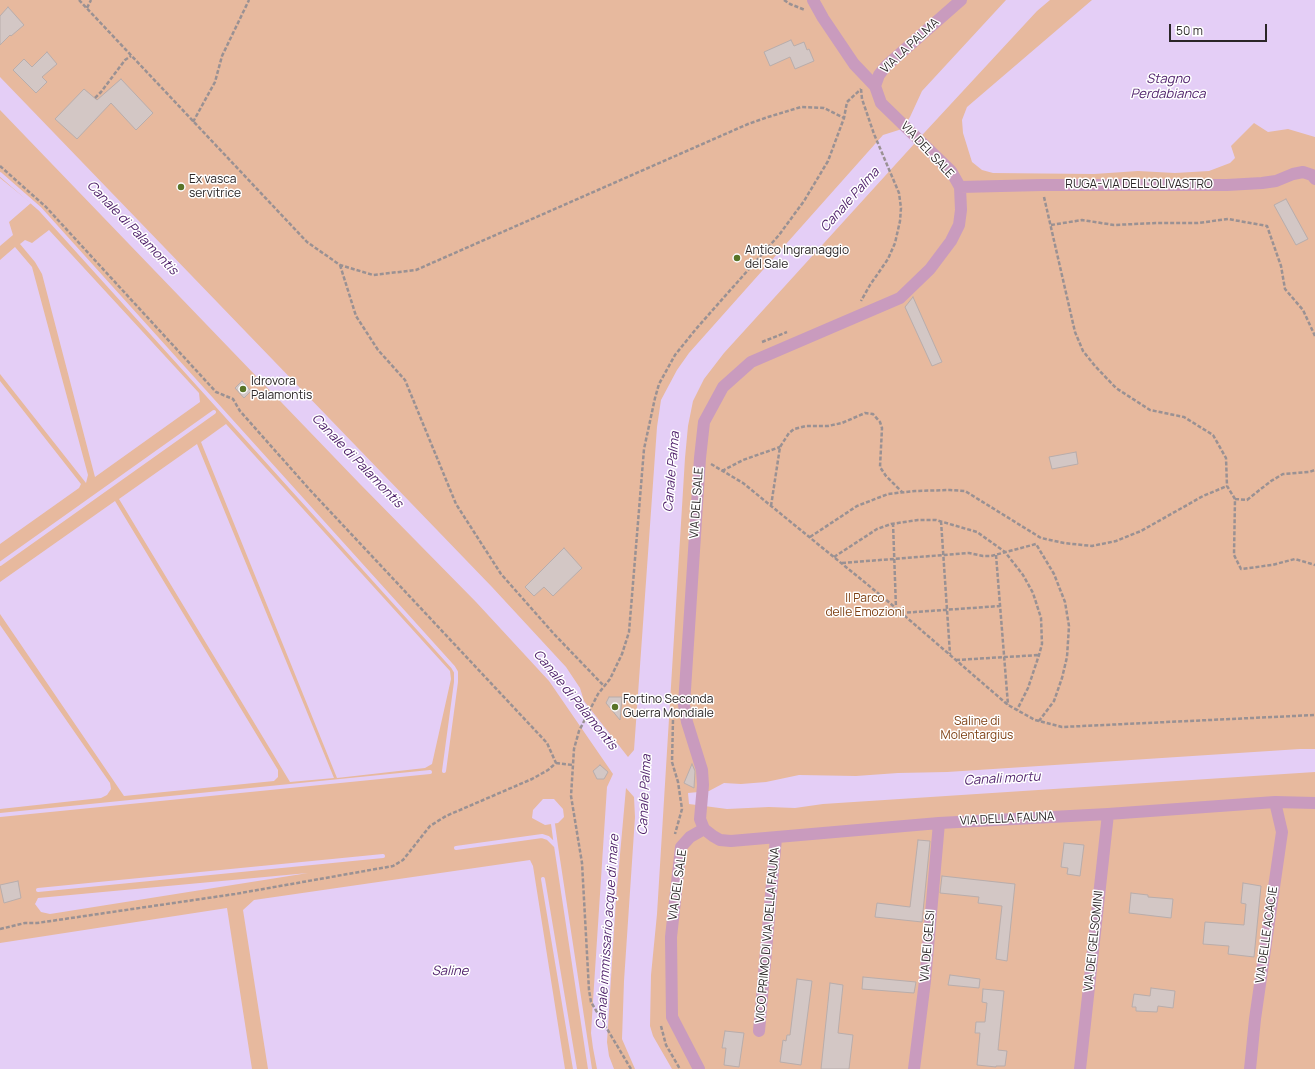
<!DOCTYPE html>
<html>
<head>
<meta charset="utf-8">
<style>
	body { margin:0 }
	#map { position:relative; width:1315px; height:1069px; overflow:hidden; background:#f8ebef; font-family:Manrope,sans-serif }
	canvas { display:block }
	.scale { position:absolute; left:1169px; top:24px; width:98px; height:18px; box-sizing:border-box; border:2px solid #2b2627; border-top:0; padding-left:5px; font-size:12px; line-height:14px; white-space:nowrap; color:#2b2627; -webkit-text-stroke:3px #fff; paint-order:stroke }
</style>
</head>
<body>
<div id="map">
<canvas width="1315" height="1069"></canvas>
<div class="scale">50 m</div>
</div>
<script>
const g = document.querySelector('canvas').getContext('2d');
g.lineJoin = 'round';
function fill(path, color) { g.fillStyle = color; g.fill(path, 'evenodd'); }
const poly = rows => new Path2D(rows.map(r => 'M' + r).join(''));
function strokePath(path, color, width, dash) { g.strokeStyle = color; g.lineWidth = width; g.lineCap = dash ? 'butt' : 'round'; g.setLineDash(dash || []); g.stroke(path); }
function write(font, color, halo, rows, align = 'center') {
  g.font = font + ' Manrope,sans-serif'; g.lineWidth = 3; g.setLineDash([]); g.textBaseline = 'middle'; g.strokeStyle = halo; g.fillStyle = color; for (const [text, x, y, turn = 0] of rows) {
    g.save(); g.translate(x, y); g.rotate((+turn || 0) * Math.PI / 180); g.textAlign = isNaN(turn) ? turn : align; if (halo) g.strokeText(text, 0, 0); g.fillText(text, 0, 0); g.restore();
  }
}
const green = poly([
	[0,0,1315,0,1315,1069,0,1069]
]);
const water = poly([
	[1006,0,1050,0,1037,11,925,132,724,353,704,379,693,401,688,426,685,458,657,914,651,975,650,1026,653,1036,672,1069,635,1069,622,1039,624,981,635,817,634,797,626,788,616,899,607,1042,609,1056,614,1069,597,1069,593,1048,591,1033,593,1001,607,787,613,774,549,681,476,602,359,483,0,110,0,77,492,587,566,667,580,688,584,701,628,757,634,750,657,427,661,400,677,370,689,353,883,135,902,129,910,117,922,91],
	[1092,0,1315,0,1315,137,1288,129,1268,132,1254,123,1231,146,1235,158,1230,163,1209,171,1175,173,1138,171,1094,174,993,173,982,170,972,162,963,133,962,120,967,107],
	[0,178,31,203,9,222,13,235,0,246],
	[49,230,199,393,200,402,95,477,42,274,35,262,20,244,25,240,32,243],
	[15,247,32,267,88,475,86,483,0,374,0,260],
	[0,381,81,484,79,488,0,544],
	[226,424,450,671,451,679,432,764,425,768,337,778,201,442],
	[197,444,334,778,290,782,119,499],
	[115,501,278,770,278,777,274,781,124,796,0,614,0,582],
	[0,625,110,783,111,789,107,795,101,798,0,809],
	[1300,749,1315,749,1315,772,823,804,795,808,769,807,727,809,689,804,688,793,709,791,724,783,741,784,766,782,799,775,856,776,898,773,947,772],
	[543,799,554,799,563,809,564,817,558,823,545,825,532,818,533,810],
	[530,860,533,866,565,1069,268,1069,243,910,254,900],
	[308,873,50,914,41,912,35,904,38,898],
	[227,908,252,1069,0,1069,0,943]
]);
const stream = poly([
	[0,174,40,209,453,667,456,672,456,682,444,771],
	[0,564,214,412],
	[0,815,430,772],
	[553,824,556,846],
	[456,848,542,836,548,838,556,846,590,1069],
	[543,879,575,1069],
	[38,890,383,856]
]);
const building = poly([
	[8,7,24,25,11,36,10,35,0,45,0,16,8,7],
	[791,40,794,46,804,42,807,50,809,49,814,61,795,69,790,57,770,66,764,52,791,40],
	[47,52,57,64,42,77,47,82,36,93,13,70,24,59,32,67,47,52],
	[121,79,153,113,136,130,111,103,77,139,55,119,84,89,97,100,121,79],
	[1286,199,1308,239,1296,245,1274,205,1286,199],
	[913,297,942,362,932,366,905,307,913,297],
	[242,381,251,391,244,398,235,388,242,381],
	[1076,452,1078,464,1052,469,1049,457,1076,452],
	[564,548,582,568,553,596,544,587,534,596,525,587,564,548],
	[609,697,622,697,620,720,606,703,609,697],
	[692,764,695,771,694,788,684,783,692,764],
	[600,765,608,772,604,779,597,779,593,771,600,765],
	[918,840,930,841,922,922,875,917,877,903,910,907,918,840],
	[1064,843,1084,845,1080,876,1067,874,1068,868,1061,867,1064,843],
	[942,876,1015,884,1007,961,996,959,1002,906,978,903,979,897,940,893,942,876],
	[18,881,21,898,4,903,0,885,18,881],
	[1243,883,1261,886,1254,957,1228,954,1229,946,1203,944,1205,922,1244,925,1246,904,1241,903,1243,883],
	[1131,893,1148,895,1148,897,1173,899,1171,918,1129,913,1131,893],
	[950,975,980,979,979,988,948,985,950,975],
	[863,977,916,982,914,993,862,989,863,977],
	[797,979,812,981,801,1065,780,1062,783,1040,786,1041,787,1035,790,1035,797,979],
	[830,983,843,985,838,1033,853,1035,849,1069,821,1069,830,983],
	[1151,988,1175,991,1173,1008,1158,1006,1157,1012,1136,1011,1136,1007,1132,1007,1134,994,1150,996,1151,988],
	[983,989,1004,991,998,1050,1007,1051,1005,1066,996,1066,996,1067,977,1065,980,1033,975,1033,976,1022,985,1022,987,1003,982,1002,983,989],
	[725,1031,744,1033,739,1067,724,1065,726,1048,722,1048,725,1031]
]);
const path = poly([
	[79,0,307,242,340,265,373,275,416,270,748,124,768,117,801,107,824,108,844,118],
	[784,0,790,4,805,10],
	[87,8,91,0],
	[861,89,862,99,874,134,899,193,901,208,900,221,895,243,888,259,870,285,861,301],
	[95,98,101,92,125,60,131,56],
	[193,122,215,82,222,56,249,0],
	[0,166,46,207,216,392,233,399,240,411,310,490,547,743,556,763],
	[1044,197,1075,332,1083,351,1095,366,1116,388,1150,410,1184,417,1213,435,1226,458,1227,486,1235,499,1234,555,1241,569,1272,565,1295,559,1315,565],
	[1051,225,1082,220,1114,225,1156,223,1198,223,1228,219,1267,226,1281,266,1285,289,1303,310,1315,336],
	[340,265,356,316,378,350,405,380,456,504,501,574,554,634,604,686],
	[762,342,787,332],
	[711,464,743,483,884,598,1008,705,1035,720,1062,727,1315,715],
	[722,471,743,460,780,447],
	[1235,499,1247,500,1271,481,1283,474,1309,472,1315,470],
	[771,506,780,447,789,433,794,429,806,426,828,426,842,423,865,413,873,414,880,422,882,428,880,467,886,476,902,492],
	[941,521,950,654],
	[893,523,896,608],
	[810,537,857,506,888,494,915,491,950,490,965,491,1041,538,1064,543,1092,546,1116,541,1141,531,1203,496,1227,486],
	[996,555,1008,705],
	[834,557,877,529,891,524,918,520,936,520,977,532,1005,552,1023,575,1033,593,1041,618,1042,644,1039,655,1028,688,1017,710],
	[842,563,969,553,983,556,991,556,1036,544,1054,574,1065,602,1069,626,1067,657,1062,678,1054,701,1039,721],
	[901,613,1000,606],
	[956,660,1039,655],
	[673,720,672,762,678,782,682,809,675,834],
	[556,763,573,765],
	[0,929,25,923,37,923,235,894,393,866,403,860,430,826,446,816,532,779,548,770,556,763],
	[661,1026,666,1045,680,1069],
	[631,1069,591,1002,589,990,582,863,571,796,574,749,579,731,598,694,610,679,622,654,629,632,644,449,655,398,659,384,675,355,696,329,779,235,804,201,828,161,844,118,847,102,861,89]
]);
const street = poly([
	[875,86,879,75,886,66,961,0],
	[960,187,1042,185,1227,185,1262,183,1276,181,1293,174,1303,172,1312,175,1315,179],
	[704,829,713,836,720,840,731,841,939,823,1108,814,1275,802,1315,803],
	[759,1031,776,838],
	[699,1069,672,1017,671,937,681,847,690,837,704,829,700,819,703,785,702,770,687,722,684,705,700,458,704,422,723,387,751,362,900,298,930,269,951,241,959,225,961,210,960,187,951,171,881,103,875,86,854,64,823,18,813,0],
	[914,1069,925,981,939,823],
	[1080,1069,1108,814],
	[1250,1069,1255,1019,1282,832,1275,802]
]);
const markers = [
	[181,187,4,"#587428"],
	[737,258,4,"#587428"],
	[243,389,4,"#587428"],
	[615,707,4,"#587428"]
];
const streetNames = [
	["VIA LA PALMA",910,46,-43],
	["VIA DEL SALE",927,150,47],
	["RUGA-VIA DELL'OLIVASTRO",1139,185],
	["VIA DEL SALE",697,503,-86],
	["VIA DELLA FAUNA",1007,819,-3],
	["VIA DEL SALE",678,885,-82],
	["VICO PRIMO DI VIA DELLA FAUNA",768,935,-85],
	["VIA DELLE ACACIE",1267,935,-82],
	["VIA DEI GELSOMINI",1094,941,-84],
	["VIA DEI GELSI",928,946,-85]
];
const poiNames = [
	["Ex vasca",189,180],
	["servitrice",189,194],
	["Antico Ingranaggio",745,251],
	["del Sale",745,265],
	["Idrovora",251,382],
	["Palamontis",251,396],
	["Fortino Seconda",623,700],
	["Guerra Mondiale",623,714]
];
const parkNames = [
	["Il Parco",865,599],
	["delle Emozioni",865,613],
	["Saline di",977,722],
	["Molentargius",977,736]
];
const waterNames = [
	["Stagno",1168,79],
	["Perdabianca",1168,94],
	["Canale Palma",850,200,-48],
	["Canale di Palamontis",132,228,46],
	["Canale di Palamontis",357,461,46],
	["Canale Palma",672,472,-85],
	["Canale di Palamontis",575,700,51],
	["Canali mortu",1002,779,-3],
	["Canale Palma",645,795,-87],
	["Canale immissario acque di mare",608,932,-86],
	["Saline",450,971]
];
fill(green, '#e7b99e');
fill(water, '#e4cef6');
strokePath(stream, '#e4cef6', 4);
fill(building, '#d3c7c5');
strokePath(building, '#b9adab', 1);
strokePath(path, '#9a9193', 2.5, [4, 2]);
strokePath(street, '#c99bbe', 12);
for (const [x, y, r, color] of markers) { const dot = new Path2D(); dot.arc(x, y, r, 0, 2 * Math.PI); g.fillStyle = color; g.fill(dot); strokePath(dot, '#fff', 1.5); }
write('12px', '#2b2627', '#fff', streetNames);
write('12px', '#2b2627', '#fff', poiNames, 'left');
write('12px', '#7d3f12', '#fff', parkNames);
write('italic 13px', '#4e1f6a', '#fff', waterNames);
</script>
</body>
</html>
